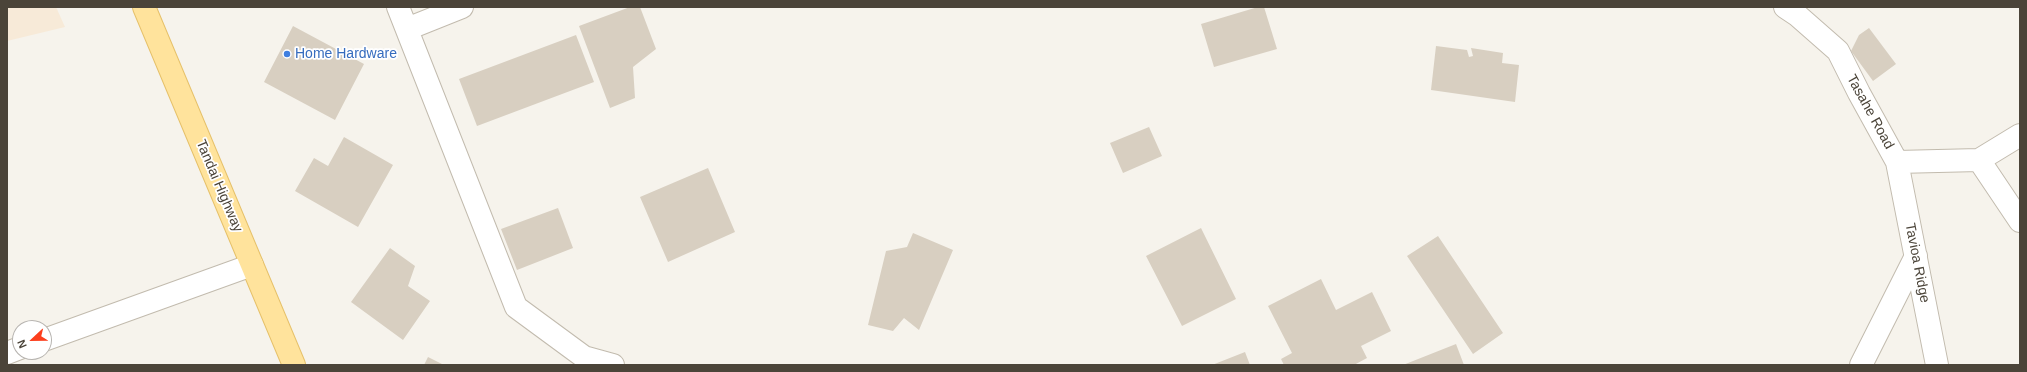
<!DOCTYPE html>
<html>
<head>
<meta charset="utf-8">
<style>
	body { margin:0 }
	#map { position:relative; width:2027px; height:372px; overflow:hidden; background:#f6f3ec; font-family:Helvetica,sans-serif }
	canvas { display:block }
	.frame { position:absolute; inset:0; border:8px solid #4b4439; pointer-events:none }
	.north { position:absolute; left:12px; top:320px; width:40px; height:40px; box-sizing:border-box; background:#fff; border:1px solid #b7b4b0; border-radius:50%; rotate:248deg; font-size:11px; font-weight:700; line-height:16px; text-align:center; color:#4b4439 }
	.north::after { content:''; display:block; margin:auto; width:14px; height:18px; background:#fc3f1d; clip-path:polygon(50% 0,100% 100%,50% 72%,0 100%) }
</style>
</head>
<body>
<div id="map">
<canvas width="2027" height="372"></canvas>
<div class="frame"></div>
<div class="north">N</div>
</div>
<script>
const g = document.querySelector('canvas').getContext('2d');
g.lineJoin = 'round';
function fill(path, color) { g.fillStyle = color; g.fill(path, 'evenodd'); }
const poly = rows => new Path2D(rows.map(r => 'M' + r).join(''));
function strokePath(path, color, width, dash) { g.strokeStyle = color; g.lineWidth = width; g.lineCap = dash ? 'butt' : 'round'; g.setLineDash(dash || []); g.stroke(path); }
function write(font, color, halo, rows, align = 'center') {
  g.font = font + ' Helvetica,sans-serif'; g.lineWidth = 3.5; g.setLineDash([]); g.textBaseline = 'middle'; g.strokeStyle = halo; g.fillStyle = color; for (const [text, x, y, turn = 0] of rows) {
    g.save(); g.translate(x, y); g.rotate((+turn || 0) * Math.PI / 180); g.textAlign = isNaN(turn) ? turn : align; if (halo) g.strokeText(text, 0, 0); g.fillText(text, 0, 0); g.restore();
  }
}
const commercial = poly([
	[7,7,56,7,65,27,7,41]
]);
const building = poly([
	[630,7,640,7,656,49,633,67,635,98,610,108,579,26],
	[1258,7,1264,7,1277,49,1214,67,1201,24],
	[293,26,364,64,335,120,264,82],
	[1869,28,1896,64,1873,81,1851,51,1859,35],
	[576,35,594,82,477,126,459,79],
	[1436,46,1467,50,1469,57,1473,56,1471,48,1503,53,1502,63,1519,65,1515,102,1431,90],
	[1149,127,1162,156,1123,173,1110,143],
	[344,137,393,165,358,227,295,191,314,158,328,166],
	[708,168,735,232,668,262,640,197],
	[558,208,573,248,517,270,501,229],
	[1201,228,1236,299,1182,326,1146,256],
	[913,233,953,250,919,330,904,318,893,331,868,325,886,251,907,247],
	[1438,236,1503,333,1473,354,1407,256],
	[390,248,415,266,408,286,430,301,403,340,351,302],
	[1321,279,1336,310,1372,292,1391,331,1361,346,1367,358,1354,365,1284,365,1281,359,1292,353,1268,306],
	[1456,344,1464,365,1403,365],
	[1245,352,1250,365,1212,365],
	[428,357,444,365,424,365]
]);
const minor = poly([
	[398,7,516,307,584,357,613,365],
	[1785,7,1797,15,1838,51,1859,93,1897,162,1979,160,2020,135],
	[407,29,462,7],
	[1979,160,2020,221],
	[1897,162,1937,365],
	[44,340,252,265],
	[7,353,20,348],
	[1861,365,1916,256]
]);
const major = poly([
	[144,7,294,365]
]);
const markers = [
	[287,54,4,"#3f7fe0"]
];
const shopNames = [
	["Home Hardware",295,54]
];
const streetNames = [
	["Tasahe Road",1870,112,61],
	["Tandai Highway",219,186,67],
	["Tavioa Ridge",1917,263,79]
];
fill(commercial, '#f7ead8');
fill(building, '#d8cfc1');
strokePath(minor, '#c2bbae', 24);
strokePath(major, '#e6c16a', 24);
strokePath(minor, '#fff', 22);
strokePath(major, '#ffe39c', 22);
for (const [x, y, r, color] of markers) { const dot = new Path2D(); dot.arc(x, y, r, 0, 2 * Math.PI); g.fillStyle = color; g.fill(dot); strokePath(dot, '#fff', 1.5); }
write('14px', '#366cbe', '#fff', shopNames, 'left');
write('14px', '#4b4439', '#fff', streetNames);
</script>
</body>
</html>
